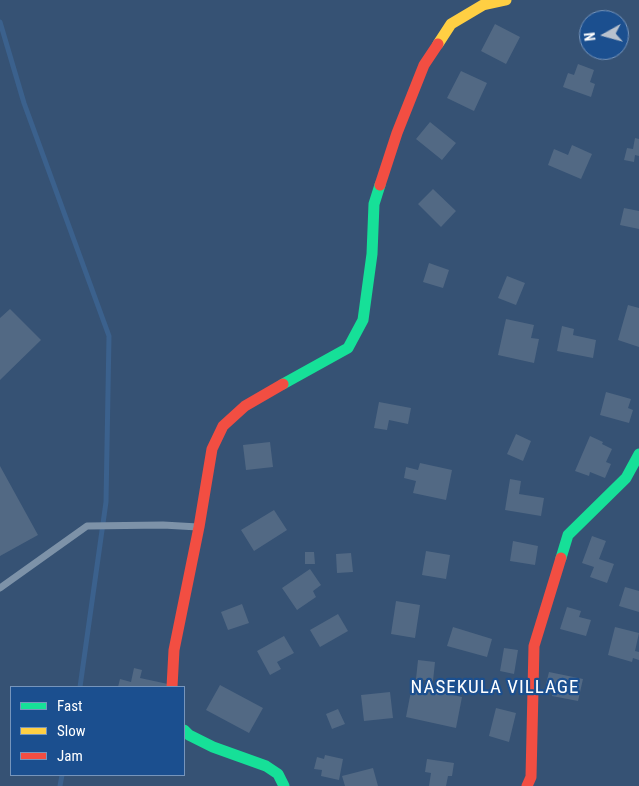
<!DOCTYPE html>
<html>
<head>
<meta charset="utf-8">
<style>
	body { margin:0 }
	#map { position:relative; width:639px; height:786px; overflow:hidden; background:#365274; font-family:"Roboto Condensed",sans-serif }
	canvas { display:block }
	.legend { position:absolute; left:10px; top:686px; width:175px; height:90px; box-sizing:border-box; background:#1b4f8f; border:1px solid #7695bc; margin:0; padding:6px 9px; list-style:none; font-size:15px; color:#fff }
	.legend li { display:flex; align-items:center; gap:10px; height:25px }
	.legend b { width:25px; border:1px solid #7695bc }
	.north { position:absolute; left:579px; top:10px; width:50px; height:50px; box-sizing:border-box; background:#1b4f8f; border:1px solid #7695bc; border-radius:50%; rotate:263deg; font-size:14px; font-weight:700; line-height:20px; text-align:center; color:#fff }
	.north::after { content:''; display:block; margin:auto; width:18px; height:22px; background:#b9c2ce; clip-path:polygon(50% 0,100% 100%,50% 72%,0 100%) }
</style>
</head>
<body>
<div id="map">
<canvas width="639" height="786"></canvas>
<ul class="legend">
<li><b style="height:6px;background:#16e098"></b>Fast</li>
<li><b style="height:6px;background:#ffcf43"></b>Slow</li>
<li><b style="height:6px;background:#f24e42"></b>Jam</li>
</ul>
<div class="north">N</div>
</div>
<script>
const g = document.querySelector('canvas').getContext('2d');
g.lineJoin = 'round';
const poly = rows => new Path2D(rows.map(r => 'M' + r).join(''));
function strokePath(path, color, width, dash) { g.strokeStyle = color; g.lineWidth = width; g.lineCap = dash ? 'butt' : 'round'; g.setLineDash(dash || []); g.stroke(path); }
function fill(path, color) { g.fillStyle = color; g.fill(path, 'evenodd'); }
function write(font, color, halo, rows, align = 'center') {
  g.font = font + ' "Roboto Condensed",sans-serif'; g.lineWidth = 4.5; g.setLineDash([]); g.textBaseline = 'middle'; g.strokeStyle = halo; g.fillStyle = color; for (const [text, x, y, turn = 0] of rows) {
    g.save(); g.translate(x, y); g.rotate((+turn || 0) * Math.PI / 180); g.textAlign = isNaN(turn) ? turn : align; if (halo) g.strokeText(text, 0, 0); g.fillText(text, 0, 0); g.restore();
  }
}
const stream = poly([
	[0,22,24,103,109,336,106,502,80,687],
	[60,786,62,775]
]);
const building = poly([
	[495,24,520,37,506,64,481,51],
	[578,64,594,70,590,82,595,84,591,97,563,87,568,73,574,75],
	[461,71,487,83,474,111,447,98],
	[430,122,456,143,442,160,416,139],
	[635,138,639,139,639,156,635,155,634,162,624,160,627,148,633,149],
	[572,145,592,154,581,179,548,165,554,149,568,155],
	[433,189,456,211,441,227,418,204],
	[624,208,639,211,639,229,620,225],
	[429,263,449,270,443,288,423,282],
	[507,276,525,283,516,305,498,298],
	[628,305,639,308,639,347,618,340],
	[10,309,41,340,0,380,0,318],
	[506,319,534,325,531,338,539,339,534,363,498,355],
	[562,326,574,329,573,335,596,340,593,358,557,351],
	[606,392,631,399,628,408,633,410,629,423,600,415],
	[379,402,411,408,408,424,389,420,387,430,374,428],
	[516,434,531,441,523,461,507,454],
	[590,436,603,442,602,444,612,449,606,462,611,464,605,478,590,472,589,476,575,471],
	[270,442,273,467,246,470,243,445],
	[420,463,452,470,446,500,413,493,416,481,404,478,406,467,418,470],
	[0,466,38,535,0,556],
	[510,479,521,481,519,494,544,498,541,516,505,510],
	[274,510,287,530,254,551,241,530],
	[592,536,606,541,599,559,614,564,607,583,590,577,594,567,582,563],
	[513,541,538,546,535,565,510,561],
	[426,551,450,555,446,579,422,575],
	[305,552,314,552,315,564,305,564],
	[351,553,353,572,337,573,336,554],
	[310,569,321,585,313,591,316,597,297,610,282,588],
	[625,587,639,591,639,612,619,606],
	[396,601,420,605,415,638,391,634],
	[242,604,249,623,228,630,221,612],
	[567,607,581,611,579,617,591,620,586,636,560,629],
	[338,614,348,631,320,647,310,630],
	[453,627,492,639,487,657,447,646],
	[615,627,639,633,635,651,639,652,639,660,633,658,632,662,608,655],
	[284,636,294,653,277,662,281,669,270,675,257,651],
	[504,648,518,650,514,674,500,671],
	[418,660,435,662,433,681,416,679],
	[134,668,142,670,140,678,168,684,168,687,118,687,120,679,131,682],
	[549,672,583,679,578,701,552,696,554,686,546,684],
	[220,685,263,708,249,733,206,710],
	[412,686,462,697,456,728,406,717],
	[390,692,393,718,364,721,361,695],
	[496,708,516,713,509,742,489,736],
	[338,709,345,724,332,729,326,714],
	[325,755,343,759,339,780,321,776,322,770,314,769,317,757,324,759],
	[427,759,454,763,452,776,448,776,446,786,429,786,431,773,425,772],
	[373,768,378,786,345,786,342,776]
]);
const lane = poly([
	[0,588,87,526,163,525,198,527]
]);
const fast = poly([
	[283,384,348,348,363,320,372,254,374,204,380,185],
	[561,558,568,535,626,478,639,454],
	[184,730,189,735,213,747,266,766,278,774,284,786]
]);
const slow = poly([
	[438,44,451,24,483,5,506,0]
]);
const jam = poly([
	[380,185,397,133,424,65,438,44],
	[172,687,174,650,199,527,212,449,223,426,245,406,283,384],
	[527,786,531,777,534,646,561,558]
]);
const quarterNames = [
	["NASEKULA VILLAGE",495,688]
];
strokePath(stream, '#3b618d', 5);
fill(building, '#526984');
strokePath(lane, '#7d92a8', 7);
strokePath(fast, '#16e098', 11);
strokePath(slow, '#ffcf43', 11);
strokePath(jam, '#f24e42', 11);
g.letterSpacing = '1px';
write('19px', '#fff', '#1b4f8f', quarterNames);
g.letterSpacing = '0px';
</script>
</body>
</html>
